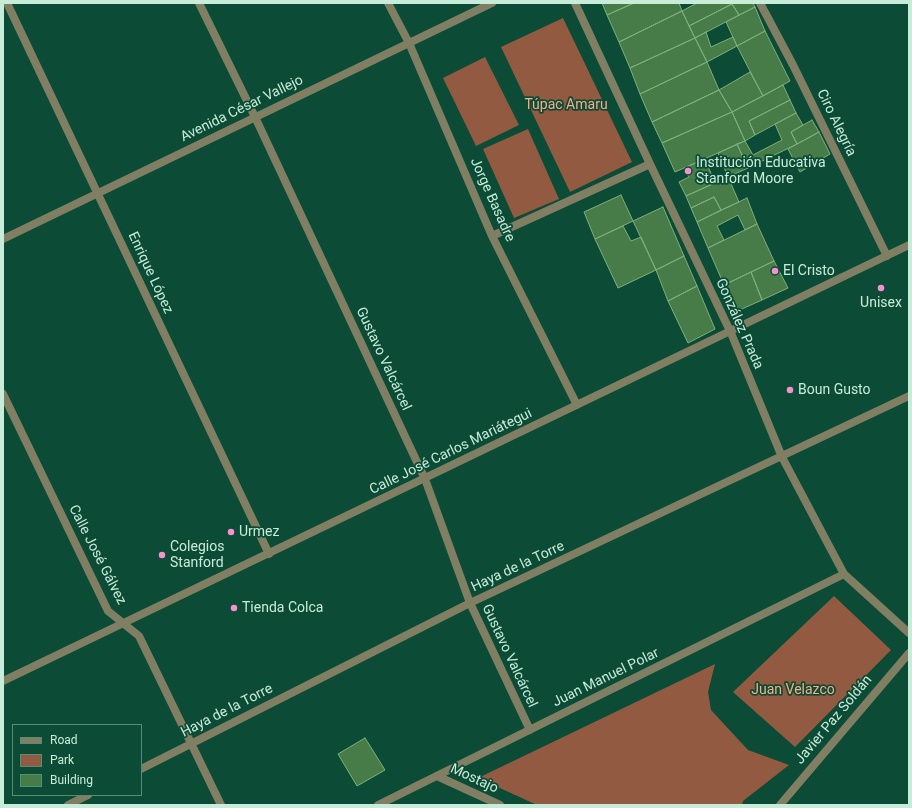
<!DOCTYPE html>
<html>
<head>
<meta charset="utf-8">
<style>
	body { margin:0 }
	#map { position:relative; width:912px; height:808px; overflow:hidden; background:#0c4c36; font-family:Roboto,sans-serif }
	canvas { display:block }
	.frame { position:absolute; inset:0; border:4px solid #c7ecd9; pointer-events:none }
	.legend { position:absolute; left:12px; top:724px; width:130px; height:72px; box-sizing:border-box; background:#0c4c36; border:1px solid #578c77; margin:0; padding:5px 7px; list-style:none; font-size:12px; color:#c7ecd9 }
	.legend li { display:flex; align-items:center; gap:8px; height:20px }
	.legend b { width:20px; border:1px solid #578c77 }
</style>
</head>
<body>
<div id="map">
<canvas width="912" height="808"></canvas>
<div class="frame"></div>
<ul class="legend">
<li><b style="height:5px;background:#817f63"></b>Road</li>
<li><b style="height:11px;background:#915a41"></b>Park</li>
<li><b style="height:11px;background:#477c48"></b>Building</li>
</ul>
</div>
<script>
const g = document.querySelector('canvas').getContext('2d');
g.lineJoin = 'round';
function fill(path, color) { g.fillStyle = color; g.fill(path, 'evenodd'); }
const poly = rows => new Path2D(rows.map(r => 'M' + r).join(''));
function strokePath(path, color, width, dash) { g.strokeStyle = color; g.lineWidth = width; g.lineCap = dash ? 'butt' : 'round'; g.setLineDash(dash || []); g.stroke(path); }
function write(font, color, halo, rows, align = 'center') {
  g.font = font + ' Roboto,sans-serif'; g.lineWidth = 3.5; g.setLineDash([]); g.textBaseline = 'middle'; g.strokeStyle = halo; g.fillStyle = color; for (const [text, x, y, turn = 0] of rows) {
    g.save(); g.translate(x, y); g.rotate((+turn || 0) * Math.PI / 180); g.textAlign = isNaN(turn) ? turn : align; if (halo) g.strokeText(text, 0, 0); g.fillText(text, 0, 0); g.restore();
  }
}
const green = poly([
	[563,18,632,162,570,192,501,47],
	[485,57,519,125,476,146,443,78],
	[528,129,559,199,514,218,483,149],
	[834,596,891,650,795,747,733,692],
	[715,664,708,692,711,710,748,750,789,765,743,801,742,805,537,805,478,778]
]);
const building = poly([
	[602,3,634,3,607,15,602,3],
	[634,3,679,3,682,11,619,42,607,15,634,3],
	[697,3,734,3,689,26,682,11,697,3],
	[734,3,753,3,755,7,739,15,732,4,734,3],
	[732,4,739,15,695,38,689,26,732,4],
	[755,7,765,31,737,46,726,22,755,7],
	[682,11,695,38,630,68,619,42,682,11],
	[765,31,790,81,763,96,737,46,765,31],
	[706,32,711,47,733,37,737,46,707,62,695,38,706,32],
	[695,38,707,62,640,94,630,68,695,38],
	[707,62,719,90,652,122,640,94,707,62],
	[750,72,763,96,732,112,719,90,750,72],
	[783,85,790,100,749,121,755,135,745,141,732,112,783,85],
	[719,90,732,112,662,143,652,122,719,90],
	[790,100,796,113,755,135,749,121,790,100],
	[732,112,745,141,675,172,662,143,732,112],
	[796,113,803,125,791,132,797,144,748,168,737,144,745,141,753,155,782,140,775,124,796,113],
	[812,120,819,132,797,144,791,132,812,120],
	[819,132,830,154,800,172,788,149,819,132],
	[737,144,748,168,728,177,718,153,737,144],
	[705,159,715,183,686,196,679,182,689,177,684,168,705,159],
	[728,177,739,202,721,210,714,197,691,208,686,196,728,177],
	[621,195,633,221,595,239,584,212,621,195],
	[714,197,721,210,697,222,691,208,714,197],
	[747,198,757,224,745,230,738,215,717,226,724,240,708,248,697,222,747,198],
	[663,207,684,256,656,270,633,221,663,207],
	[757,224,774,261,724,285,708,248,757,224],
	[623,226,631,241,641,237,656,270,618,288,595,239,623,226],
	[684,256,697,286,668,301,656,270,684,256],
	[774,261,788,288,762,300,751,272,774,261],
	[751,272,762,300,735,312,724,285,751,272],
	[697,286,715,329,688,343,668,301,697,286],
	[365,738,385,770,357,786,338,754,365,738]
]);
const minor = poly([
	[7,3,269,554],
	[199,3,255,117,425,479,470,603,530,730],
	[388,3,409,43,492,236,577,405],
	[575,3,650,164,731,333,782,457,844,574,909,633],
	[760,3,793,65,887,256],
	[492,236,650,164],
	[3,239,492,3],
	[3,394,108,611,139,636,221,805],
	[3,681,909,245],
	[141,769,470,603,909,396],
	[437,776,500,805],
	[68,805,88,795],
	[378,805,844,574],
	[780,805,909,653]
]);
const markers = [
	[688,171,4,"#f790ce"],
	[775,271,4,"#f790ce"],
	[881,288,4,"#f790ce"],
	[790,390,4,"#f790ce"],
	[231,532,4,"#f790ce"],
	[162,555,4,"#f790ce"],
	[234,608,4,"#f790ce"]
];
const parkNames = [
	["Túpac Amaru",566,105],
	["Juan Velazco",793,690]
];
const streetNames = [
	["Avenida César Vallejo",242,109,-26],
	["Ciro Alegría",836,123,64],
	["Jorge Basadre",492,200,66],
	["Enrique López",150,273,65],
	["González Prada",739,324,66],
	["Gustavo Valcárcel",383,359,65],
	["Calle José Carlos Mariátegui",451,452,-26],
	["Calle José Gálvez",97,555,63],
	["Haya de la Torre",518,567,-25],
	["Gustavo Valcárcel",509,656,65],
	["Juan Manuel Polar",606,678,-26],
	["Haya de la Torre",227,711,-27],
	["Javier Paz Soldán",834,720,-50],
	["Mostajo",474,779,25]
];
const poiNames = [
	["Institución Educativa",696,163],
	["Stanford Moore",696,179],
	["El Cristo",783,271],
	["Unisex",881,303,"center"],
	["Boun Gusto",798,390],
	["Urmez",239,532],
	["Colegios",170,547],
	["Stanford",170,563],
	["Tienda Colca",242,608]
];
fill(green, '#915a41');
fill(building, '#477c48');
strokePath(building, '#7db07c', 1);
strokePath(minor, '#817f63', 8);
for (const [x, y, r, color] of markers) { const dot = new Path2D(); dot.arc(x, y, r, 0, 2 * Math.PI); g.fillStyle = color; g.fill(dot); strokePath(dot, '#0c4c36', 1.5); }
write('14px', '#f9ab8a', '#0c4c36', parkNames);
write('14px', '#c7ecd9', '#0c4c36', streetNames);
write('14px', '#c7ecd9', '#0c4c36', poiNames, 'left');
</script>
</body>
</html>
